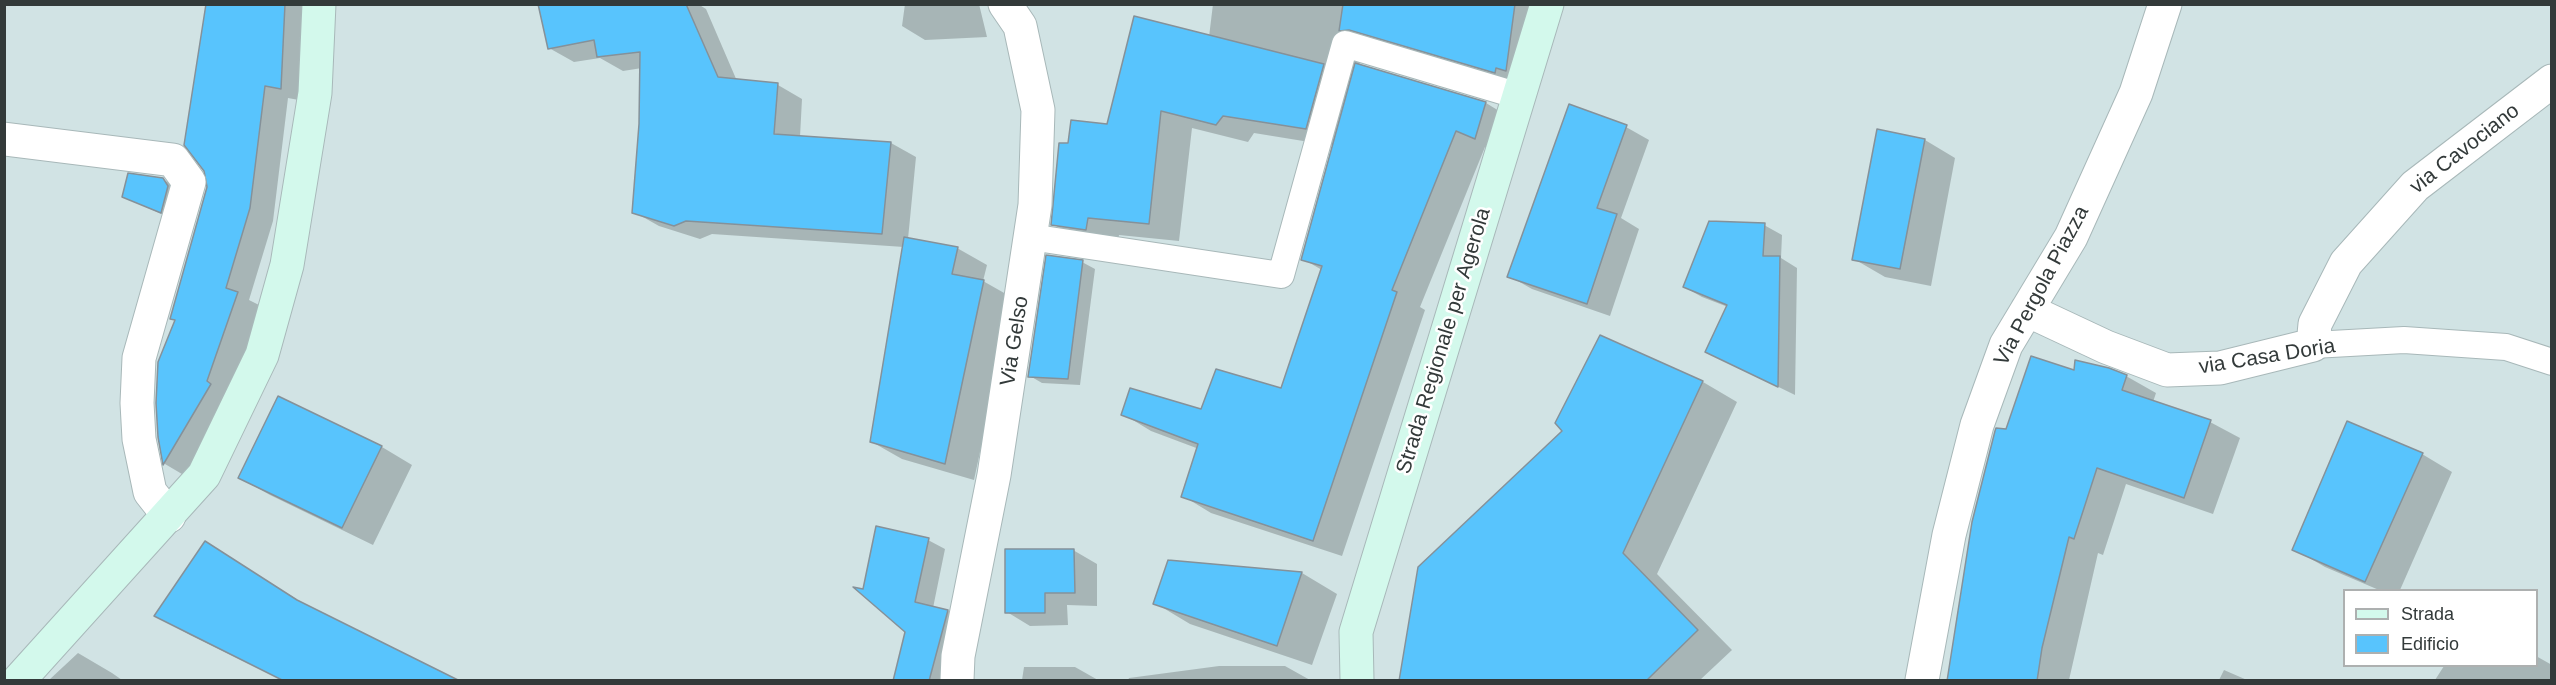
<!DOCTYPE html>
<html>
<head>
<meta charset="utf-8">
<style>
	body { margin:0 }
	#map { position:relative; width:2556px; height:685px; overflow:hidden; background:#d1e3e4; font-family:Helvetica,sans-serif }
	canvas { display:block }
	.frame { position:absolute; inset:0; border:6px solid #333a3a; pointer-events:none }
	.legend { position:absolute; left:2343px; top:589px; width:195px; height:78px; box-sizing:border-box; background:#fff; border:2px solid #adb0b0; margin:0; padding:8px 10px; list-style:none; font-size:18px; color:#333a3a }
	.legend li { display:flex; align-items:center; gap:12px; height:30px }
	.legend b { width:30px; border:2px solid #adb0b0 }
</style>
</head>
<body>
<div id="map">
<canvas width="2556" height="685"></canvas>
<div class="frame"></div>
<ul class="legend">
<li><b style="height:8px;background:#d3f9ec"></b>Strada</li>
<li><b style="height:16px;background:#58c4fd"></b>Edificio</li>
</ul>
</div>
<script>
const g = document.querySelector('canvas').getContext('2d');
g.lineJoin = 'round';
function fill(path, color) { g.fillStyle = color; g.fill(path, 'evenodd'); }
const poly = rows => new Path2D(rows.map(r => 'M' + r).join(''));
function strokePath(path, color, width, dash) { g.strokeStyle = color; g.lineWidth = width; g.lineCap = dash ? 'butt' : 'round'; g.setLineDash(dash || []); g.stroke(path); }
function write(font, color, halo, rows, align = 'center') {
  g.font = font + ' Helvetica,sans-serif'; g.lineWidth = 5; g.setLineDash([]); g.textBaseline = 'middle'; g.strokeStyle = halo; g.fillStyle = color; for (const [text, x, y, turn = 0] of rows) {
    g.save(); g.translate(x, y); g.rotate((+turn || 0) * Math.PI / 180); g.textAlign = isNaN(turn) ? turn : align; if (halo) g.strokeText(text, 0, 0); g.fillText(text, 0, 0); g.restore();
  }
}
const shadow = poly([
	[208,4,308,4,304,101,288,98,273,221,249,300,261,306,230,396,187,477,165,464,159,436,176,321,171,318,209,187],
	[540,4,698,4,706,9,737,81,778,85,802,99,800,137,891,143,916,157,908,239,957,248,987,265,983,281,1013,298,974,480,902,459,872,442,904,247,712,234,700,239,659,226,634,212,641,124,642,68,623,71,600,58,574,62,549,48],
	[905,4,979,4,987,37,925,40,902,26],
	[1213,4,1548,4,1537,88,1361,58,1359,66,1486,103,1514,120,1504,154,1485,147,1420,307,1425,310,1342,556,1211,513,1183,496,1199,449,1151,431,1123,414,1202,411,1282,390,1322,270,1303,259,1334,146,1254,133,1248,142,1192,128,1179,241,1119,235,1117,247,1084,242,1053,224,1069,144,1108,125,1209,37],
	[1626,127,1649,140,1621,218,1639,229,1610,316,1532,289,1509,276],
	[1925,140,1955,158,1931,286,1885,277,1854,259],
	[162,179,175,186,173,219,123,197],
	[1764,225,1782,235,1781,258,1797,268,1795,395,1707,352,1728,307,1702,297,1684,287],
	[1082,262,1095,269,1080,385,1042,383,1030,376],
	[1600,337,1703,382,1737,402,1657,574,1732,650,1700,680,1401,680,1564,431],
	[2075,372,2126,376,2156,393,2153,402,2210,422,2240,438,2213,514,2126,484,2103,555,2098,553,2069,680,1948,680,2007,431],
	[279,398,382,447,412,465,373,545,270,495,240,478],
	[2422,454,2452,472,2400,590,2379,590,2325,567,2294,549],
	[928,540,945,549,933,608,948,611,965,621,949,680,894,680],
	[206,543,311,608,457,680,282,680,190,635,156,616],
	[1073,550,1097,564,1097,606,1067,605,1068,625,1030,626,1007,612],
	[1169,561,1302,573,1337,594,1312,665,1190,624,1155,603],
	[78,653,112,673,122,680,49,680],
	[2536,656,2552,665,2552,680,2435,680,2444,666,2536,666],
	[1219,666,1285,666,1310,680,1128,680,1129,678],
	[1024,667,1075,667,1098,680,1022,680],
	[2224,670,2247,680,2219,680]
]);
const building = poly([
	[206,4,285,4,281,89,265,86,250,208,226,288,238,292,207,381,211,384,163,465,158,437,156,403,158,362,175,320,170,319,207,187,204,171,184,145,206,4],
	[538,4,686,4,718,77,778,83,774,134,891,142,882,234,686,221,674,226,632,213,639,124,640,52,597,57,594,40,548,49,538,4],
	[1343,4,1515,4,1506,71,1496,68,1495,73,1349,30,1339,31,1343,4],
	[1134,16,1324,64,1306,129,1223,116,1216,125,1161,111,1149,224,1088,218,1086,230,1051,225,1059,143,1068,143,1071,120,1107,124,1134,16],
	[1355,63,1486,102,1475,139,1456,131,1392,290,1397,292,1313,541,1181,497,1198,444,1121,415,1130,388,1201,409,1216,369,1281,388,1322,266,1301,260,1355,63],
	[1569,104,1627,125,1597,208,1617,214,1587,304,1507,277,1569,104],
	[1877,129,1925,139,1900,269,1852,260,1877,129],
	[128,173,163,178,168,186,161,213,122,197,128,173],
	[1709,221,1765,223,1763,256,1780,256,1778,387,1705,352,1727,305,1683,287,1709,221],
	[904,237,958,247,952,274,984,280,945,464,870,442,904,237],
	[1046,255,1083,260,1068,379,1028,377,1046,255],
	[1600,335,1703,381,1623,553,1698,630,1646,681,1399,681,1418,567,1562,431,1555,423,1600,335],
	[2031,356,2074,370,2075,360,2109,368,2127,375,2122,390,2211,420,2184,498,2097,468,2074,539,2069,537,2042,648,2037,681,1947,681,1972,522,1995,431,1996,428,2006,429,2031,356],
	[278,396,382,446,342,528,238,478,278,396],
	[2347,421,2423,453,2365,582,2292,550,2347,421],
	[876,526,929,538,915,602,948,610,929,681,893,681,905,632,853,587,863,589,876,526],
	[205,541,297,600,460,681,284,681,154,616,205,541],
	[1005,549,1074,549,1075,593,1045,593,1045,613,1005,613,1005,549],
	[1168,560,1302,572,1277,646,1153,604,1168,560]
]);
const service = poly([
	[1030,237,1281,275,1345,44,1519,96],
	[2313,345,2404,340,2506,347,2552,362]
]);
const minor = poly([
	[4,139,173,160,189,182,139,358,137,403,139,439,150,492,169,516],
	[2027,310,2106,347,2167,370,2220,368,2313,345,2315,324,2346,263,2415,186,2552,81],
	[957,680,958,656,994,475,1035,205,1038,110,1020,26,1005,4],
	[1922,680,1949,535,1977,425,2006,345,2071,237,2136,93,2165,4]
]);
const secondary = poly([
	[19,680,204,475,262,355,287,265,315,93,319,4],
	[1357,680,1356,632,1547,4]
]);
const streetNames = [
	["via Cavociano",2465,149,-38],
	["Via Pergola Piazza",2042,286,-62],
	["Via Gelso",1015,341,-81],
	["Strada Regionale per Agerola",1444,341,-73],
	["via Casa Doria",2267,357,-9]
];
fill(shadow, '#0003');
fill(building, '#58c4fd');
strokePath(building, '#859199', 1.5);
strokePath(service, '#a8b8b9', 28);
strokePath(minor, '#a8b8b9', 35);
strokePath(secondary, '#a8b8b9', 35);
strokePath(service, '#fff', 26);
strokePath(minor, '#fff', 33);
strokePath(secondary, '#d3f9ec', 33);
write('21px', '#333a3a', '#fff', streetNames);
</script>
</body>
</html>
